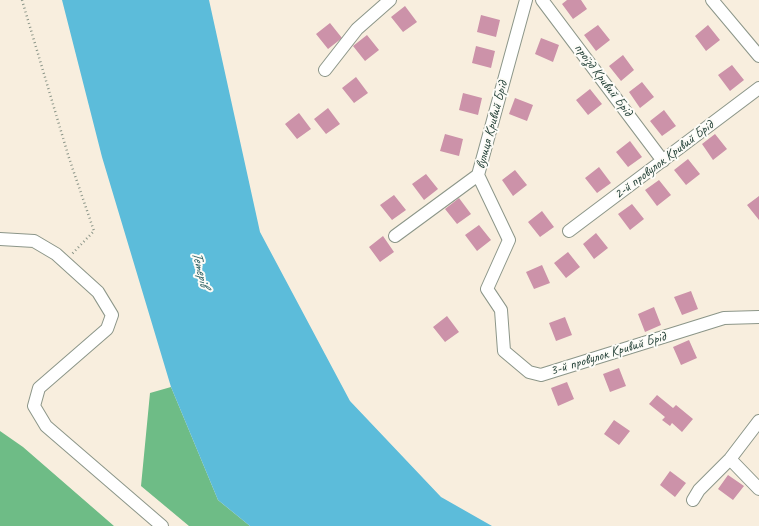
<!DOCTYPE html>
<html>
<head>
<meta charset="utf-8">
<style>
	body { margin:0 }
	canvas { display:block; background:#f8eede }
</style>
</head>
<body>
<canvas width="759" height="526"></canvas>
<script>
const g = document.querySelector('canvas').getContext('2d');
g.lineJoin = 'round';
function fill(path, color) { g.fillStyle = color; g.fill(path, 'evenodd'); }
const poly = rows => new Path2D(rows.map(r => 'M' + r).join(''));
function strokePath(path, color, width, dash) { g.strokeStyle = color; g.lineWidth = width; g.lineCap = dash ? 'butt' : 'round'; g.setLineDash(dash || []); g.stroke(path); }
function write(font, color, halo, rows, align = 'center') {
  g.font = font + ' Caveat,sans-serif'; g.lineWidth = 4; g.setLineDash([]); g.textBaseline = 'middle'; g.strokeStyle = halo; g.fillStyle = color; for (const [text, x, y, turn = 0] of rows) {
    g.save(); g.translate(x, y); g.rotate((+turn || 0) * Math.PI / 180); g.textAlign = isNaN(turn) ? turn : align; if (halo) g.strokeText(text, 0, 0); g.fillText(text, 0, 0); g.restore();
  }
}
const forest = poly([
	[171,387,218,500,250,526,189,526,141,486,150,393],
	[0,431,23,447,114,526,0,526]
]);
const water = poly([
	[62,0,209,0,260,232,350,401,441,497,492,526,250,526,218,500,171,387,102,157]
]);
const building = poly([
	[567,0,581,0,587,9,573,19,562,4],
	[405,6,417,22,403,32,391,17],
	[481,15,500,20,496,37,477,32],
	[330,23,342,38,328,49,316,34],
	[598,25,610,40,596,51,584,35],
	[708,25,720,40,706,51,695,36],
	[367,35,379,50,365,61,353,46],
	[541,38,559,45,553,62,535,54],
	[476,46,495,51,491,68,472,63],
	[623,55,634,70,621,81,609,66],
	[732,65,744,80,730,91,718,75],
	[356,77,368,93,354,103,342,88],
	[642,82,654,97,640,108,629,92],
	[590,89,602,104,588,115,576,100],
	[463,93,482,98,478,115,459,110],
	[515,98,533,105,527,121,509,114],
	[328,108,340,124,326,134,314,119],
	[664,110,676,126,662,136,650,121],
	[299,113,311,129,297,139,285,124],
	[445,134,463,139,459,156,440,151],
	[715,134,727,149,713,160,702,144],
	[630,141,642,157,628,167,616,152],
	[688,159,700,174,686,185,674,170],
	[599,167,611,183,597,193,585,178],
	[515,170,527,185,513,196,502,180],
	[426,174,438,189,424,200,412,184],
	[659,180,671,195,657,206,645,190],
	[394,195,406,210,392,220,380,205],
	[759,196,759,220,747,205],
	[459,198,471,214,457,224,445,209],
	[632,204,644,219,630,230,618,214],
	[542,211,554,227,540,237,528,222],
	[479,225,491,240,477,251,465,235],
	[596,233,608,248,594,259,583,244],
	[383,236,394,252,380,262,369,247],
	[568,252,580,267,566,278,554,263],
	[542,265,550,283,534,289,526,272],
	[691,291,698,309,682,315,674,297],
	[654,307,661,325,645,332,638,314],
	[447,316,459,332,445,342,433,327],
	[565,317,572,335,556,341,549,323],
	[689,340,697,358,681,365,673,347],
	[619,368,626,386,610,392,603,374],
	[567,382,574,399,558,406,551,388],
	[657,395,673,408,676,405,693,419,682,432,672,423,670,426,662,420,665,417,649,404],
	[614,420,630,431,619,445,604,434],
	[670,471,686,483,675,497,660,485],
	[728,475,744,486,733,500,718,489]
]);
const path = poly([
	[22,0,69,158,94,231,72,254]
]);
const minor = poly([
	[526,0,478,175,509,240,487,289,501,310,504,351,529,372,541,375,724,318,759,317],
	[542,0,663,161],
	[712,0,759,56],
	[325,70,357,29,390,0],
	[569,231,759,88],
	[395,236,478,175],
	[0,239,34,241,56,254,98,292,112,315,107,329,39,388,34,406,46,426,162,526],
	[730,459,759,489],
	[693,500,699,490,730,459,759,421]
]);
const streetNames = [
	["проїзд Кривий Брід",603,80,53],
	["вулиця Кривий Брід",492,125,-75],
	["2-й провулок Кривий Брід",664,160,-37],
	["3-й провулок Кривий Брід",608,354,-17]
];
const waterNames = [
	["Тетерів",200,269,76]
];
fill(forest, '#6ebc86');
fill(water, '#5cbcda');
fill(building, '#cc92a9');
strokePath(minor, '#8c9689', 14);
strokePath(path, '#8c9689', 2.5, [1, 3]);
strokePath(minor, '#fff', 12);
write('14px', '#1f3d34', '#fdfcf7', streetNames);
write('italic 15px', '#316366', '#fdfcf7', waterNames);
</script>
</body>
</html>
